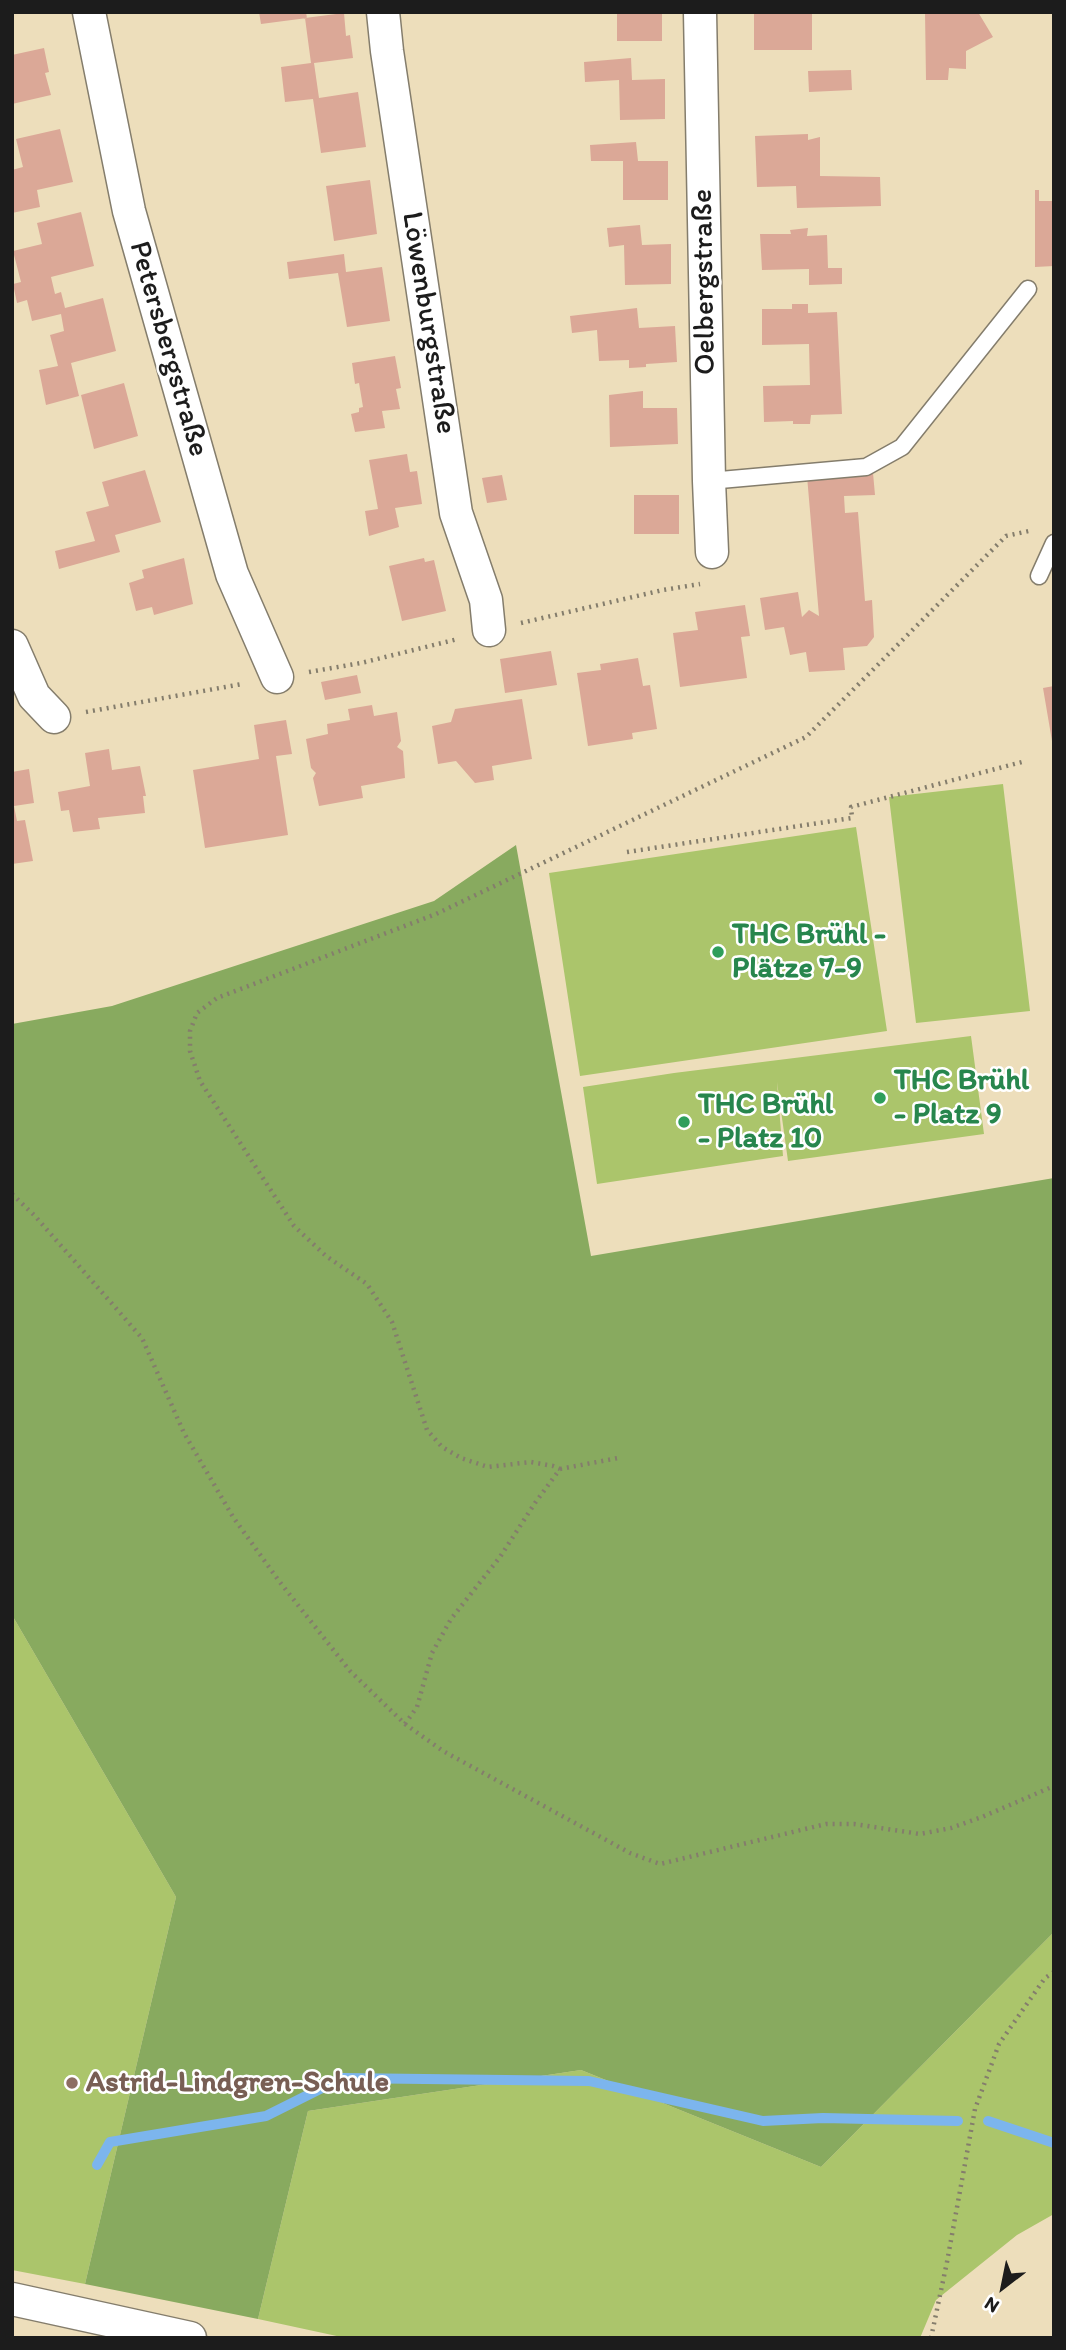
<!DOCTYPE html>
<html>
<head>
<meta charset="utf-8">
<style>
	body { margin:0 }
	#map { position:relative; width:1066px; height:2350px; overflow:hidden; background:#eddebb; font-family:Itim,sans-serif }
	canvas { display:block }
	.frame { position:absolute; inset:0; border:14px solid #1c1c1c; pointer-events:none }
	.north { position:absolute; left:968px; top:2252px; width:70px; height:70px; -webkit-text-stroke:5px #fff; paint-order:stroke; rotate:212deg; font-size:19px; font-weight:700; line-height:28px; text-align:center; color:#1c1c1c }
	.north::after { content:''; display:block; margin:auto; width:24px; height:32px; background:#1c1c1c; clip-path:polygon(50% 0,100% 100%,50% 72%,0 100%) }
</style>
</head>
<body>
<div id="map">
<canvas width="1066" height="2350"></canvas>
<div class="frame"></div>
<div class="north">N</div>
</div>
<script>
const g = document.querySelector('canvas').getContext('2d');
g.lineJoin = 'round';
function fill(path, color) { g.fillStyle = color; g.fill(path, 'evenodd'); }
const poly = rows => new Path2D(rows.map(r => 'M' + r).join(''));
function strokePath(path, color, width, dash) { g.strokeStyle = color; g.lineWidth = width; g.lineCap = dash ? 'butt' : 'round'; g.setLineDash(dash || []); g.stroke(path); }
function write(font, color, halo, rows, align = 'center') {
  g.font = font + ' Itim,sans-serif'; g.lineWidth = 5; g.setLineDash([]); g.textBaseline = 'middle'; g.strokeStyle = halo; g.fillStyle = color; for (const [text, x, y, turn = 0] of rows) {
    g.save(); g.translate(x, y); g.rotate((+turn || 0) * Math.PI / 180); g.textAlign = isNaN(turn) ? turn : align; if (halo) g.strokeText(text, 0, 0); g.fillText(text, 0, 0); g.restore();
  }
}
const green = poly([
	[1003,784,1030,1011,916,1023,889,797],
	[856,827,887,1031,580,1076,549,873],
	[971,1036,984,1134,788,1161,777,1082,783,1156,597,1184,583,1087,674,1073],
	[12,1615,176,1897,85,2284,12,2270],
	[1054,1932,1054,2214,1017,2235,936,2300,920,2338,346,2338,258,2319,308,2111,581,2070,821,2167]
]);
const forest = poly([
	[516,845,591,1256,1054,1178,1054,1932,821,2167,581,2070,308,2111,258,2319,85,2284,176,1897,12,1615,12,1024,112,1006,434,901]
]);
const stream = poly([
	[988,2121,1054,2143],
	[97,2165,110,2142,266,2116,342,2078,589,2081,763,2121,823,2118,958,2121]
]);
const building = poly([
	[259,12,306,12,307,18,261,24],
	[617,12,662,12,662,41,617,41],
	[754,12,812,12,812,50,754,50],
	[925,12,978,12,993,37,966,51,966,69,949,68,948,80,926,80],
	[344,13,346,36,350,35,353,58,314,63,319,98,358,92,366,147,321,153,313,99,285,102,281,67,311,63,305,18],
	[44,48,49,72,45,73,51,95,12,104,12,55],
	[631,58,632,80,665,79,665,119,620,120,619,80,585,82,584,62],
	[851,70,852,90,809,92,808,71],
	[60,129,73,182,37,190,40,207,12,213,12,170,23,167,16,139],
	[808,134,808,140,820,137,820,176,880,177,881,206,797,208,796,186,757,187,755,136],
	[636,142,638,161,668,161,668,200,623,200,623,161,591,161,590,145],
	[370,180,377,234,334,241,326,186],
	[1035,190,1039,190,1039,201,1054,201,1054,266,1035,267],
	[81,212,94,266,51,277,55,294,61,292,65,308,103,298,116,351,71,363,79,396,46,405,39,370,58,366,50,335,64,331,61,314,32,321,27,300,17,303,13,284,21,282,13,251,42,244,37,223],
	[640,225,642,245,671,244,671,284,625,285,624,245,609,247,607,228],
	[808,228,807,236,827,235,828,268,842,268,842,284,809,285,809,269,762,270,760,234,791,234,790,230],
	[344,254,346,272,382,267,390,321,347,327,338,273,289,279,287,262],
	[792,304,808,304,808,313,837,312,842,414,811,415,810,424,793,424,793,421,764,422,763,386,810,385,809,344,762,345,762,309,792,309],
	[637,308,639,328,675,326,677,362,646,364,646,367,629,368,629,360,599,361,597,330,572,333,570,316],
	[395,356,401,388,396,389,400,409,382,411,385,428,355,432,351,414,359,412,359,408,363,407,359,383,355,384,352,363],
	[124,383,138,436,94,449,81,395],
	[643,391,643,408,677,408,678,444,610,447,609,395],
	[407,454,410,472,417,471,422,504,395,508,399,527,369,536,365,511,378,509,369,460],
	[145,470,161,522,115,535,120,552,59,569,55,551,95,541,86,512,109,506,102,482],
	[873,473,875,495,844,496,845,513,858,512,865,601,872,600,874,637,867,646,843,648,845,670,809,672,806,652,790,655,784,627,765,630,760,598,798,592,802,617,809,610,819,616,807,476],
	[502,475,507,500,487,503,482,478],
	[634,495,679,495,679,534,634,534],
	[184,558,193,604,154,615,152,607,136,611,129,583,144,578,142,570],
	[424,558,425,562,434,560,446,611,402,621,389,566],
	[745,605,750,636,741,637,747,678,680,687,673,633,698,630,695,612],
	[551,651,557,685,505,693,500,659],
	[638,658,643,686,650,685,657,729,632,733,633,739,588,746,577,673,601,670,600,664],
	[357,675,361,693,325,700,321,682],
	[1054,686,1054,740,1052,741,1043,688],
	[522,699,532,759,492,766,494,780,475,783,456,761,438,764,432,726,451,722,455,709],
	[372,705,374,716,397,712,401,741,397,747,403,751,405,778,361,786,363,798,319,806,313,778,316,773,311,768,306,739,328,734,327,724,350,720,348,709],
	[286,720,292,754,276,756,288,835,205,848,193,770,259,759,254,725],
	[109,749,112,770,140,766,146,796,143,796,145,813,98,818,100,829,73,832,69,810,61,811,58,792,90,786,85,753],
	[29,769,34,803,14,806,17,821,25,820,33,861,12,864,12,772]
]);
const path = poly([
	[521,623,663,590,700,584],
	[309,672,361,663,458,639],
	[86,712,242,684],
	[627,852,852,818,851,807,1022,762],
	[12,1194,35,1216,142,1338,184,1433,233,1517,279,1581,350,1671,405,1724,443,1751,630,1853,660,1864,826,1824,854,1824,920,1834,951,1828,982,1817,1054,1786],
	[560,1469,618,1458],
	[405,1724,417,1707,432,1653,451,1619,500,1557,535,1503,560,1469,553,1466,531,1462,488,1467,461,1458,442,1447,427,1430,392,1322,367,1284,326,1256,294,1226,200,1081,190,1051,190,1031,197,1013,217,998,436,914,806,737,1006,536,1029,531],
	[931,2338,947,2262,975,2109,999,2044,1045,1978,1054,1972]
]);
const lane = poly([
	[709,481,866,467,902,447,1028,289],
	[1039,576,1054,543]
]);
const street = poly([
	[89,12,129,211,232,574,277,677],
	[383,12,387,51,456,513,486,600,489,630],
	[700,12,709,481,712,552],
	[12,646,34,696,54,717],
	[12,2299,190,2338]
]);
const markers = [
	[718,952,7,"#2e9e5b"],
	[880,1098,7,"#2e9e5b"],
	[684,1122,7,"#2e9e5b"],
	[72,2083,7,"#8d6e63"]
];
const streetNames = [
	["Oelbergstraße",705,282,-91],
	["Löwenburgstraße",428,323,81],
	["Petersbergstraße",168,349,74]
];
const leisureNames = [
	["THC Brühl -",732,935],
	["Plätze 7-9",732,969],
	["THC Brühl",894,1081],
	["- Platz 9",894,1115],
	["THC Brühl",698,1105],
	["- Platz 10",698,1139]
];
const educationNames = [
	["Astrid-Lindgren-Schule",86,2083]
];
fill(green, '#abc56b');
fill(forest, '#88aa5f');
strokePath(stream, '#7cb5ed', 10);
fill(building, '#dba897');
strokePath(lane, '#847d6c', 19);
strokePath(street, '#847d6c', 35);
strokePath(path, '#847d6c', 4.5, [2, 5]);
strokePath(lane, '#fff', 16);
strokePath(street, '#fff', 32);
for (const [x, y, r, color] of markers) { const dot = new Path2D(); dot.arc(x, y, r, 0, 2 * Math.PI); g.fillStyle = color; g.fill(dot); strokePath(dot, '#fff', 2.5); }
write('30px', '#1c1c1c', '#fff', streetNames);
write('bold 30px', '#27864d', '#fff', leisureNames, 'left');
write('bold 30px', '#785e54', '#fff', educationNames, 'left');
</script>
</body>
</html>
